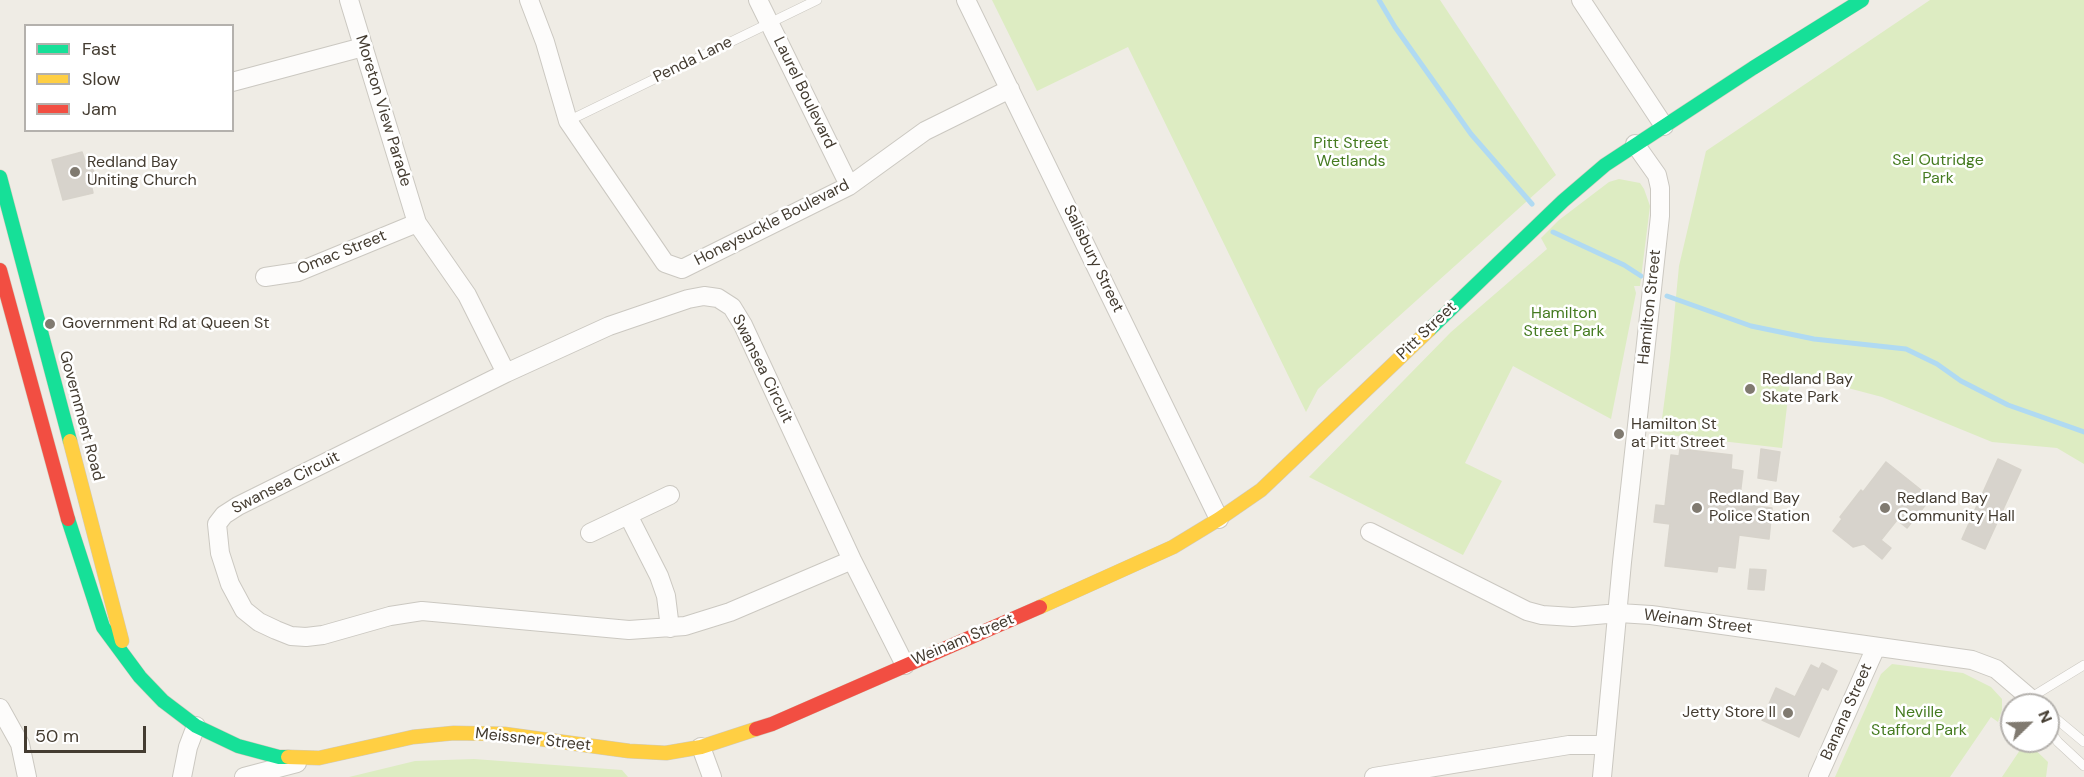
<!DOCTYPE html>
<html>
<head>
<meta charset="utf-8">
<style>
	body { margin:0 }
	#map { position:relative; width:2084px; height:777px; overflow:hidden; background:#efece5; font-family:"DM Sans",sans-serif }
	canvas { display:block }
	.legend { position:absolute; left:24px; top:24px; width:210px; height:108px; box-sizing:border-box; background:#fff; border:2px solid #b4b1ad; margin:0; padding:8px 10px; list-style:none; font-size:18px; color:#443c31 }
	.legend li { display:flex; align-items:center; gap:12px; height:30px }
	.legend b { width:30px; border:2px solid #b4b1ad }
	.north { position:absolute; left:2000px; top:693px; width:60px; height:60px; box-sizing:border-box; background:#fff; border:2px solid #b4b1ad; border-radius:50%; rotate:67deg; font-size:16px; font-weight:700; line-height:24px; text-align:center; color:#443c31 }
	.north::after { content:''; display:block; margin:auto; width:21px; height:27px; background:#807a70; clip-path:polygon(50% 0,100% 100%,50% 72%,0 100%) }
	.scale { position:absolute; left:24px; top:726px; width:122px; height:27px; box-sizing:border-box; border:3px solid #443c31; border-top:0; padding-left:8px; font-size:18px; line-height:21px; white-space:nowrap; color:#443c31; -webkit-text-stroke:4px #fff; paint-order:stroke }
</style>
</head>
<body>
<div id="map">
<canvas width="2084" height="777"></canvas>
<ul class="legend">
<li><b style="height:8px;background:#16e098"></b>Fast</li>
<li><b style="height:8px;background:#ffcf43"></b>Slow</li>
<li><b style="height:8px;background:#f24e42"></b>Jam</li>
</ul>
<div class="north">N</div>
<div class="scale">50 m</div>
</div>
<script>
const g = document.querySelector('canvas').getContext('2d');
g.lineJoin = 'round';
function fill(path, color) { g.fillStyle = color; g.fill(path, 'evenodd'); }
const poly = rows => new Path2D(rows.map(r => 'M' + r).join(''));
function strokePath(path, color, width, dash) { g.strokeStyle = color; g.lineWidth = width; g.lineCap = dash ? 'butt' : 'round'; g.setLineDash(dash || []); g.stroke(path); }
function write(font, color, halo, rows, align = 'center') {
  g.font = font + ' "DM Sans",sans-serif'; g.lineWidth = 5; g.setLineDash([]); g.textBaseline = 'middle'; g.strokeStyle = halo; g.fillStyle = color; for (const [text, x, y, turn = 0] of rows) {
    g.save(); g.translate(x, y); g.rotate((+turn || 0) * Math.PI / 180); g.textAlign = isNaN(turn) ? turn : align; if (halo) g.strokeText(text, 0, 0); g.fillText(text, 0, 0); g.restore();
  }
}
const green = poly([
	[992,0,1440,0,1556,175,1318,389,1306,412,1128,47,1037,91],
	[1930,0,2084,0,2084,464,2057,448,1992,442,1882,397,1791,373,1782,448,1660,434,1670,358,1679,266,1706,151],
	[1619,179,1640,183,1644,189,1650,206,1640,286,1634,286,1636,293,1611,419,1513,366,1465,463,1502,481,1463,555,1309,477,1451,332,1547,249,1541,238,1559,220,1609,182],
	[1892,664,1963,673,1991,687,2002,699,2002,710,1998,722,1991,717,1950,777,1835,777,1881,674],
	[2026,741,2048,762,2046,777,2002,777],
	[474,759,622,770,628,777,349,777,415,761]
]);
const stream = poly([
	[1379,0,1395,27,1471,134,1532,204],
	[1553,232,1624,265,1641,276],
	[1667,296,1751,326,1814,339,1906,349,1937,364,1961,381,2008,405,2084,432]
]);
const building = poly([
	[82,152,85,161,90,159,97,183,91,184,93,193,63,200,52,160,82,152],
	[1680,449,1732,455,1731,469,1743,471,1739,504,1772,508,1769,539,1739,535,1735,568,1718,566,1717,572,1665,566,1670,524,1654,522,1656,505,1665,506,1671,455,1679,456,1680,449],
	[1761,449,1780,452,1776,481,1758,478,1761,449],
	[1998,459,2021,470,1985,549,1962,539,1998,459],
	[1886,462,1931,498,1907,528,1897,520,1881,540,1891,548,1882,559,1864,544,1853,547,1833,531,1842,519,1840,517,1861,490,1863,492,1886,462],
	[1750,569,1766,570,1764,590,1748,589,1750,569],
	[1822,663,1837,671,1828,690,1822,687,1799,737,1762,720,1776,688,1795,697,1811,665,1819,669,1822,663]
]);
const lane = poly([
	[568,121,817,0],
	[2030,698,2084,665],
	[2048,712,2084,742],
	[2048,729,2058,742,2084,766]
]);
const street = poly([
	[349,0,417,223,467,295,506,373],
	[529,0,545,42,568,121,665,263,682,269,849,186,925,131,1010,89],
	[758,0,849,185],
	[966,0,1219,519],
	[1581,0,1664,126],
	[232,82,363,47],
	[265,277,298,272,417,223],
	[628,515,659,576,666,596,670,628],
	[1370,532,1527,611,1542,615,1573,617,1619,613,1651,615,1972,660,1996,669,2030,698],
	[590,533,670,495],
	[852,560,730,612,685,626,629,630,422,611,390,616,323,635,306,637,291,636,276,630,259,622,244,610,230,584,220,553,217,524,224,515,238,506,506,373,609,326,688,299,704,296,718,298,732,307,743,325,852,560,905,665],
	[0,708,20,744,27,777],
	[701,747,712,777],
	[182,777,188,747,196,726],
	[244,777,297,763],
	[1374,777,1569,745,1604,745],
	[1602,777,1622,562,1660,216,1660,188,1657,175,1635,144],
	[1818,777,1876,647]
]);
const fast = poly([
	[0,177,70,441],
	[1429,330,1563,201,1605,165,1753,68,1862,0],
	[68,519,103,627,140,677,163,701,196,726,238,746,279,757,288,757]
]);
const slow = poly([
	[70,441,122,641],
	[1040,607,1173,547,1219,519,1261,490,1429,330],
	[288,757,319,758,413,737,454,733,504,734,629,751,666,753,701,747,756,729]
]);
const jam = poly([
	[0,270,68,519],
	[756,729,772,724,1040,607]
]);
const markers = [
	[75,172,6,"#807a70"],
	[50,324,6,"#807a70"],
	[1750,389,6,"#807a70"],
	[1619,434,6,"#807a70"],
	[1697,508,6,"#807a70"],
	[1885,508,6,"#807a70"],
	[1788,713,6,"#807a70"]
];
const streetNames = [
	["Penda Lane",693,60,-26],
	["Laurel Boulevard",804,93,64],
	["Moreton View Parade",383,111,73],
	["Honeysuckle Boulevard",772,223,-27],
	["Omac Street",342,253,-22],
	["Salisbury Street",1093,259,64],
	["Hamilton Street",1650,307,-84],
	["Pitt Street",1427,331,-44],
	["Swansea Circuit",762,369,64],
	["Government Road",81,416,75],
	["Swansea Circuit",286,483,-27],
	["Weinam Street",1698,622,7],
	["Weinam Street",963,640,-23],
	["Banana Street",1847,712,-66],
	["Meissner Street",533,740,6]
];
const parkNames = [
	["Pitt Street",1351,144],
	["Wetlands",1351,162],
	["Sel Outridge",1938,161],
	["Park",1938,179],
	["Hamilton",1564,314],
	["Street Park",1564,332],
	["Neville",1919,713],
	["Stafford Park",1919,731]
];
const poiNames = [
	["Redland Bay",87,163],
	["Uniting Church",87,181],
	["Government Rd at Queen St",62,324],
	["Redland Bay",1762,380],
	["Skate Park",1762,398],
	["Hamilton St",1631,425],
	["at Pitt Street",1631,443],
	["Redland Bay",1709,499],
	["Police Station",1709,517],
	["Redland Bay",1897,499],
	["Community Hall",1897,517],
	["Jetty Store II",1776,713,"right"]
];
fill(green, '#ddecc2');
strokePath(stream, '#b0daf2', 5);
fill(building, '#d7d3cc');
strokePath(building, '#d7d3cb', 1.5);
strokePath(lane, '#cbc8c1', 10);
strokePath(street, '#cbc8c1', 20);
strokePath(fast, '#d0cabc', 15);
strokePath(slow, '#d0cabc', 15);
strokePath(jam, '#d0cabc', 15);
strokePath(lane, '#fdfcfb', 9);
strokePath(street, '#fdfcfb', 18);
strokePath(fast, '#16e098', 14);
strokePath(slow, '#ffcf43', 14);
strokePath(jam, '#f24e42', 14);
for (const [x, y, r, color] of markers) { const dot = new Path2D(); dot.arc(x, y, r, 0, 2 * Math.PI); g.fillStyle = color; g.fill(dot); strokePath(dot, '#fff', 2); }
write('16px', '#443c31', '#fff', streetNames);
write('16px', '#457b20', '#fff', parkNames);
write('16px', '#443c31', '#fff', poiNames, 'left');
</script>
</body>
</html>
